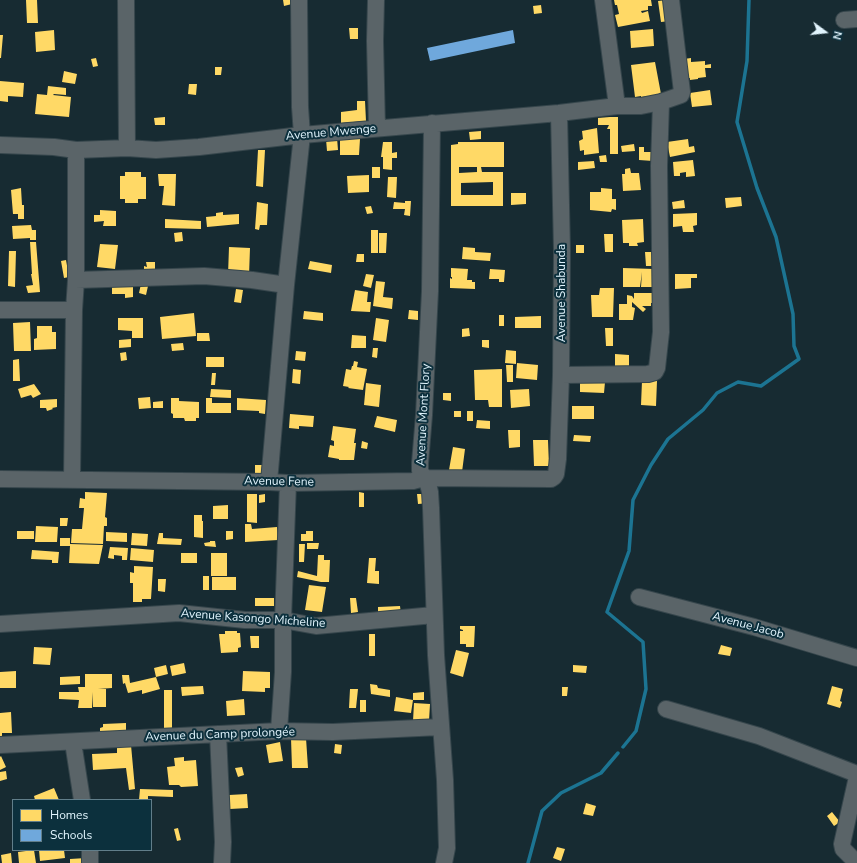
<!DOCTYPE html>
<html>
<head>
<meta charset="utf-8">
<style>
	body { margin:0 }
	#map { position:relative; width:857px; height:863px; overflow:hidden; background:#172b32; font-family:"Nunito Sans",sans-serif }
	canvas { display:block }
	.legend { position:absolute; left:12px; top:799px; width:140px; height:52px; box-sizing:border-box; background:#0c303d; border:1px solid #617e8a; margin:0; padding:5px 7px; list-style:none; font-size:12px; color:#e1f4fd }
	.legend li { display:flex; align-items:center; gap:8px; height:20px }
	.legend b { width:20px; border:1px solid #617e8a }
	.north { position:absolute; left:805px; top:12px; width:40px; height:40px; -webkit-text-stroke:3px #0c303d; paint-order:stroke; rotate:105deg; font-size:11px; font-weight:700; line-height:16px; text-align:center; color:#e1f4fd }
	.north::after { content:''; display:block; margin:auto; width:14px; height:18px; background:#e1f4fd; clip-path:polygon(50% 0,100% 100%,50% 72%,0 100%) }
</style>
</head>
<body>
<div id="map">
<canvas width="857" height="863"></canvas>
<ul class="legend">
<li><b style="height:11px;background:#ffd966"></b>Homes</li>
<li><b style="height:11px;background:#6fa8dc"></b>Schools</li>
</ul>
<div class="north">N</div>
</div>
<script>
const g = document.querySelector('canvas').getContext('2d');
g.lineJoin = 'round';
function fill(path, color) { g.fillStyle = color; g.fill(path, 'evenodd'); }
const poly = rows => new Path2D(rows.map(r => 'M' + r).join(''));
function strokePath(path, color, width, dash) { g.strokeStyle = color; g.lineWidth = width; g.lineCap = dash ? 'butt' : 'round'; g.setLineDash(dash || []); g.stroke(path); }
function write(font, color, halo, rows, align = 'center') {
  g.font = font + ' "Nunito Sans",sans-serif'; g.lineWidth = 4; g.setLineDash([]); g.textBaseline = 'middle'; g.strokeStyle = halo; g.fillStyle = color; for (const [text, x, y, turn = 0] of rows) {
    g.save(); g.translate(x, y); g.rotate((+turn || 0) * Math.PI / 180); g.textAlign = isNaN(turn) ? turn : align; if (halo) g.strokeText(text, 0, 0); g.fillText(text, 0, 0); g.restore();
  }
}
const homes = poly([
	[26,0,37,0,38,23,27,23],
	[283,0,292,0,292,4,284,6],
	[614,0,651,0,652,6,648,6,648,10,641,11,642,13,648,11,650,21,618,27,615,15,619,14,617,5,615,5],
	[667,0,670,21,661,22,658,1],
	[541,5,542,13,534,14,533,6],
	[349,28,358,28,358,39,350,39],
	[653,29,654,46,631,48,630,31],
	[54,30,55,50,36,52,35,32],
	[0,35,3,35,1,58,0,58],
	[96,58,98,66,93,67,91,59],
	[691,58,691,62,705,61,705,65,711,64,711,68,705,68,706,77,698,78,698,79,690,80,690,78,685,79,684,59],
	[655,62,661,94,659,94,659,95,641,97,641,96,635,97,631,65],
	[215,67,222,67,221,75,215,75],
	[64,71,77,74,75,84,62,82],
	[0,81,24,83,23,97,8,96,8,102,0,101],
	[189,84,197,84,196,95,188,94],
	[48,86,66,88,66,95,54,94,53,95,71,97,69,117,35,114,37,94,47,95],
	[710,90,712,105,692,107,690,93],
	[357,101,365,101,366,121,341,123,341,112,357,110],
	[165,117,165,125,155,125,154,118],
	[610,117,618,117,618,154,610,154,610,129,607,129,609,125,598,125,598,118],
	[597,128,599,153,584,155,584,150,580,151,579,141,583,139,582,131],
	[481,131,481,139,470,140,469,132],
	[337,138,338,150,327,151,326,139],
	[340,138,360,139,359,155,340,155],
	[688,139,689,147,694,146,695,152,670,157,667,142],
	[383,142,392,142,392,153,397,152,397,158,392,158,392,170,383,169,383,157,381,157],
	[458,142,504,142,504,167,481,167,482,172,503,172,503,206,451,206,451,145,458,144],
	[459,167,477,167,477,172,459,173],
	[493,182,493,195,461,195,461,183],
	[634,144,635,151,622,152,621,146],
	[639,147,644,147,644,152,652,152,653,161,639,160],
	[258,150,265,150,263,187,256,186],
	[606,155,607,162,600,162,599,156],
	[693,160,695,176,686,177,686,172,680,173,680,176,674,176,673,162],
	[594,161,595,168,578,170,578,162],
	[372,167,380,167,380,178,372,178],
	[630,168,631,173,639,173,641,190,623,191,622,174,625,174,625,169],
	[125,172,141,172,141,177,146,177,146,199,138,199,138,203,125,203,125,199,120,199,120,176,125,176],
	[158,174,176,174,175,206,162,205,164,186,159,186],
	[369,175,369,192,348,193,347,176],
	[388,177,397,177,396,198,387,197],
	[21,188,22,205,24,205,24,219,18,219,18,214,13,214,11,190],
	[601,188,612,189,612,199,616,199,616,210,612,209,611,212,590,210,590,192,601,192],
	[511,193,526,193,526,204,511,205],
	[741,197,742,206,726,208,725,198],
	[684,200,685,208,673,209,672,202],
	[405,201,411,201,410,216,404,215,405,209,393,209,394,202,405,203],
	[257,202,268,204,267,225,260,225,259,230,255,229],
	[371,206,373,213,367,214,365,207],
	[100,210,116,211,116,226,103,226,104,221,94,222,94,215,100,215],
	[223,212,223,215,239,214,239,224,207,227,206,217,216,216,216,213],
	[697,213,697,225,693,226,694,232,683,232,682,226,673,227,673,214],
	[165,219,201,221,201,229,165,228],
	[643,219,644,242,637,243,638,246,629,246,629,243,623,243,622,220],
	[31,225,32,230,36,230,36,240,30,240,30,238,13,239,12,226],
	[371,230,378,230,378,253,371,253],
	[182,232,183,241,175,242,174,233],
	[379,233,387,233,386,253,379,253],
	[604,234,613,234,613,252,605,252],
	[30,242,36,242,40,292,28,293,26,286,33,285,31,274,32,274],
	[100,244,118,245,115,269,97,267],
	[576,245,584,245,584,253,576,253],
	[229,247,250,248,249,276,228,275],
	[463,247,475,248,475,252,491,253,490,261,462,259],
	[9,251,16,251,15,287,8,286],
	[645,252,653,252,660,266,646,266],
	[357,254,364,254,364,262,356,262],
	[66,260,69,277,64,278,61,261],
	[310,261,332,265,331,273,308,269],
	[146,262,155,262,155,275,144,275,144,266,147,267],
	[451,268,468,269,467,280,472,280,472,282,475,282,475,289,450,288,450,278,452,279,452,277,451,277],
	[623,268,654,269,653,287,641,287,642,272,640,287,623,287],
	[490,269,505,270,504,282,499,282,499,279,489,279],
	[366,274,374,275,371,288,363,286],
	[675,274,697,274,697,278,691,278,691,288,675,289],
	[376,281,385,282,383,297,393,298,392,309,373,306],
	[141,284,148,286,146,295,139,293],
	[112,285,133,285,133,297,125,298,125,294,112,294],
	[600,288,614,288,613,317,592,317,591,295,599,295],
	[236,289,243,290,241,303,234,302],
	[355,290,368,292,367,302,371,302,370,312,351,311],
	[634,293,654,293,654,303,651,303,651,306,642,306,646,309,643,312,632,302,632,307,635,308,633,320,619,320,619,304,627,304,627,295,632,296,634,299],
	[409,310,418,311,418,320,408,319],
	[304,311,323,313,323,321,303,319],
	[194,313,196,336,162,339,160,317],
	[499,315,504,315,504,326,499,326],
	[541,316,541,328,515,328,515,317],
	[118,318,143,318,143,338,132,338,132,331,118,330],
	[376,318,389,320,386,342,373,340],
	[30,322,31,351,14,351,13,323],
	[37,326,52,326,52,332,56,332,56,349,34,350,34,339,37,338],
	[469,328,470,336,462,337,462,329],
	[605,328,613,328,613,346,606,346],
	[197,333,209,333,210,341,197,341],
	[352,335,366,336,366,348,351,348],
	[131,339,131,347,119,348,119,340],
	[482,340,489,340,489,348,482,347],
	[183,343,184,350,172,351,171,344],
	[373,348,378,348,377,358,372,357],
	[506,350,516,351,516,364,505,363],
	[296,351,306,352,305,361,295,360],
	[126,352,127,360,121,361,120,353],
	[615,354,629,355,629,372,615,371],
	[206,357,224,357,224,367,206,367],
	[19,359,20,381,13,381,13,360],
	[354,361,358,362,357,367,367,369,363,390,348,388,349,387,343,386,346,369,351,370,352,366,353,366],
	[517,363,538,365,537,380,516,378],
	[506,365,513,365,513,382,507,382],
	[293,369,301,370,300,384,292,383],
	[502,369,502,407,489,407,488,400,475,400,474,370],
	[212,373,216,373,215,385,211,385],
	[580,381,605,382,604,393,580,392],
	[642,381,657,381,656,406,641,405],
	[366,383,381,385,379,407,364,405],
	[34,384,41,394,33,398,31,395,21,398,18,389],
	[211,389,231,390,231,398,210,397],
	[529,389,530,406,511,408,510,390],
	[443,393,451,393,451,401,443,400],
	[150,397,151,408,139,409,138,398],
	[171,398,179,398,179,401,199,402,199,418,196,418,196,421,185,421,184,418,173,418,173,414,171,413],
	[206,398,212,398,212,403,231,403,231,413,206,413],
	[237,398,266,400,265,414,259,413,259,411,237,410],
	[57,399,57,407,52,408,53,409,47,411,46,408,40,408,40,400],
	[163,401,163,408,153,408,153,402],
	[572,406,594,406,594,419,572,419],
	[454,411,461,411,461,417,454,417],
	[467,411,473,411,473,421,467,421],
	[290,414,314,416,313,427,299,426,299,429,289,428],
	[377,416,397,420,395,432,374,427],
	[477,420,490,421,490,429,476,428],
	[333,426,356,429,354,443,356,443,354,460,339,460,339,459,328,457,330,445,334,446,334,441,331,440],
	[508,430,520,430,520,447,509,448],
	[574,435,591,436,590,442,573,441],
	[533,440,548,440,549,466,534,466],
	[362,441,368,443,367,449,361,448],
	[453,447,465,449,462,472,449,470],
	[255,465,262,465,261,475,255,475],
	[85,492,107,493,105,517,107,518,107,526,104,526,103,544,71,543,72,529,82,529,84,508,79,508,80,498,85,499],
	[359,492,364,493,364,507,359,507],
	[247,494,257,494,257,523,247,522],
	[265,494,265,502,259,503,259,495],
	[417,494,429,494,430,503,418,504],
	[228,505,228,519,213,519,213,506],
	[194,515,202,515,202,521,203,521,203,538,194,537],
	[60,518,68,518,67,526,60,526],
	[245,524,251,524,252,529,277,527,278,540,245,542],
	[36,526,58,527,57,542,35,542],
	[17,531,34,531,34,539,17,539],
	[226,531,233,531,233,539,226,540],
	[306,531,313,531,313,541,301,541,301,534,306,534],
	[106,532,127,533,127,542,106,541],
	[132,533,148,534,147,546,131,545],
	[159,533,163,533,163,538,182,539,181,545,157,544],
	[60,538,70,538,70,544,103,545,99,564,69,563,70,546,60,546],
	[210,541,215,541,216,547,205,546,204,543,210,542],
	[307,543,319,543,318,549,307,549],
	[299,544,305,544,304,562,299,562],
	[110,547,128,548,127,560,122,560,122,556,114,555,114,559,108,558],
	[131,548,154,550,153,562,130,560],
	[32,550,59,552,58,563,52,563,52,560,31,559],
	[181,553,197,553,197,563,181,563],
	[211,553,227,553,227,576,211,576],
	[318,555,324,555,324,560,330,560,329,582,321,582,297,577,298,571,317,576],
	[369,558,376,558,375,571,379,571,379,584,367,583],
	[134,566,153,567,151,599,142,599,142,602,133,602,133,583,130,583,130,572,134,573],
	[203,576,209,576,209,590,203,590],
	[212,577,236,577,236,590,212,590],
	[158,579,166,579,165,592,158,591],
	[309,585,326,587,322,612,305,610],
	[255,598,274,598,274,606,255,606],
	[350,598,356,598,358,612,351,613],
	[400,606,401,614,378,615,378,607],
	[460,626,475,626,474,647,466,647,466,644,460,644,460,631,463,631,463,630,460,629],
	[225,631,237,631,237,633,240,633,241,647,238,648,238,652,221,653,219,634,225,634],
	[369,634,375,634,375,656,369,656],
	[250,636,259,636,259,648,251,648],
	[721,645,732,648,730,656,718,654],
	[34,647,52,648,50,665,33,664],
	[456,650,469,653,463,677,450,673],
	[184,663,186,673,172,676,170,666],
	[166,665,168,674,156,677,154,668],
	[573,665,587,666,586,673,573,672],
	[16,671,16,688,0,688,0,672],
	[243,671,270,672,270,688,265,688,265,692,242,691],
	[85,674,112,674,112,688,98,689,106,689,106,707,93,707,93,692,92,708,78,708,79,700,59,699,59,692,79,692,78,687,85,687],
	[122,675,129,675,130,683,156,677,160,689,142,694,142,690,128,693,125,683,123,684],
	[80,676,80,684,60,685,60,677],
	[370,684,377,685,378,688,390,690,390,697,371,694],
	[203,686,204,694,182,696,181,687],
	[832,686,843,689,840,701,842,702,840,708,827,704],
	[562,687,568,687,567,696,562,696],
	[350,689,358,689,356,708,349,708],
	[164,690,172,690,172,734,164,734],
	[424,692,424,700,413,700,411,713,394,711,396,697,413,700,413,693],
	[244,699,245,715,227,716,226,701],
	[360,700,366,700,366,712,360,712],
	[414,703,430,704,429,721,413,721],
	[11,712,12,733,2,733,2,740,0,740,0,713],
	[126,723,126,733,100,734,100,728,103,727,103,724],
	[291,738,306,738,308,768,292,768],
	[280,742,283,761,269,763,266,745],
	[335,744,342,745,341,754,334,753],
	[131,745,135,789,129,790,126,768,93,770,92,754,117,753,117,746],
	[1,756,6,767,0,770,0,757],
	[184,757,184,761,196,760,198,786,181,787,179,785,169,785,167,767,175,766,174,758],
	[242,767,244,775,238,777,235,768],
	[6,771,7,779,0,781,0,772],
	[54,788,59,800,35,800,34,796],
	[140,789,173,790,173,797,148,796,148,800,139,800],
	[247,794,248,808,230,809,229,795],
	[586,803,596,806,593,816,583,814],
	[832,812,840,822,834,826,827,816],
	[178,828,181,840,177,841,174,829],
	[557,847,565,849,561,861,553,858],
	[34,850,36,863,19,863,18,852],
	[39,850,64,850,65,858,40,861],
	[11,853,12,863,2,863,1,855],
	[86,858,86,863,70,863,70,859]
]);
const schools = poly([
	[513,30,515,43,430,61,427,48]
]);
const stream = poly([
	[623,747,636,731,646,689,643,642,607,612,629,551,633,500,651,465,668,439,703,410,717,393,738,382,761,386,799,359,794,346,793,314,776,237,757,188,737,122,747,61,749,0],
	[528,863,542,811,561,793,601,773,618,753]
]);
const minor = poly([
	[126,0,127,148],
	[376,0,375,41,377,128],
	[603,0,617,106],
	[844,20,857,19],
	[432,123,430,291,424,415,420,463,420,471,428,484,430,492,431,508,436,655,445,780,447,848,444,863],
	[0,145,54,147,76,150,127,148,156,150,199,147,302,135,559,113,617,106,641,106,661,102,681,95,682,92,671,0],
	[76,280,204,276,252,280,286,285],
	[0,310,74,310],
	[561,375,648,374,655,372,657,368,661,332,659,166,661,102],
	[0,479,269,482,288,483,413,481,424,478,551,479,554,477,556,474,558,459,561,375,562,251,559,113],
	[72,480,74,310,76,280,76,150],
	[269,482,286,285,302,135,300,107,299,0],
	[639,597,754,627,857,658],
	[0,624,179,613,245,620,283,620,316,626,434,615],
	[666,709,759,736,857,774],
	[279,731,283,672,283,620,288,483],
	[218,734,223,842,222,863],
	[73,742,82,800],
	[0,745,279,731,333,732,440,727],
	[857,777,842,844,843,849,857,863],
	[90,850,90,863]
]);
const streetNames = [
	["Avenue Mwenge",331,133,-5],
	["Avenue Shabunda",562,293,-90],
	["Avenue Mont Flory",424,415,-87],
	["Avenue Fene",279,482,1],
	["Avenue Kasongo Micheline",253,619,4],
	["Avenue Jacob",748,626,15],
	["Avenue du Camp prolongée",220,735,-2]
];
fill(homes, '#ffd966');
fill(schools, '#6fa8dc');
strokePath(stream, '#1c7492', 3.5);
strokePath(minor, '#36464c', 18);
strokePath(minor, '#5a6468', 16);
write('12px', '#e1f4fd', '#0c303d', streetNames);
</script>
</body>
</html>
